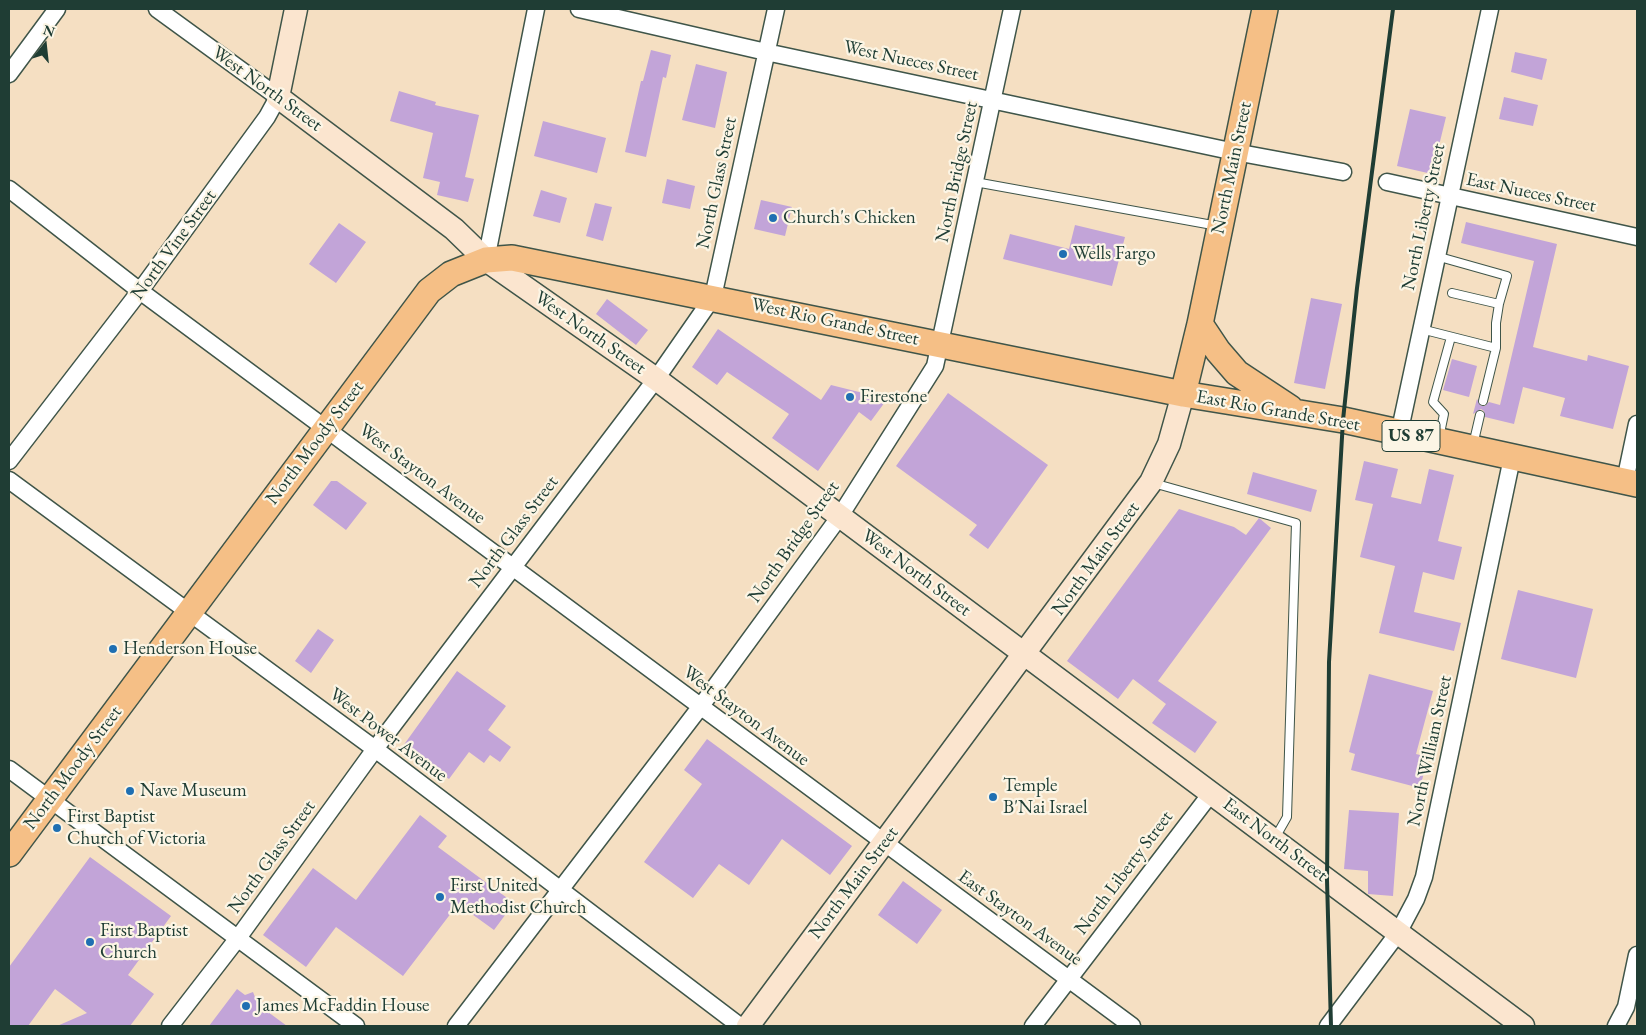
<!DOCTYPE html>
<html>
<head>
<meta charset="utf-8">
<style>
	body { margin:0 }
	#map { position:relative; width:1646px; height:1035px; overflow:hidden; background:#f5dfc2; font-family:"EB Garamond",serif }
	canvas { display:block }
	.frame { position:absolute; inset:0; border:10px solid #1f3d34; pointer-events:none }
	.north { position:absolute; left:20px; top:20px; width:50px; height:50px; -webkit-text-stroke:4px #fcf5e5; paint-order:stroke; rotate:16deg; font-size:14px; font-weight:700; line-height:20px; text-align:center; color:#1f3d34 }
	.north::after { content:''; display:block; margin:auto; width:18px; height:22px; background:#1f3d34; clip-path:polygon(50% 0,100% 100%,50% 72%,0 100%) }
</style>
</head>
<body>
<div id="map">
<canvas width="1646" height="1035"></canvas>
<div class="frame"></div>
<div class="north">N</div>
</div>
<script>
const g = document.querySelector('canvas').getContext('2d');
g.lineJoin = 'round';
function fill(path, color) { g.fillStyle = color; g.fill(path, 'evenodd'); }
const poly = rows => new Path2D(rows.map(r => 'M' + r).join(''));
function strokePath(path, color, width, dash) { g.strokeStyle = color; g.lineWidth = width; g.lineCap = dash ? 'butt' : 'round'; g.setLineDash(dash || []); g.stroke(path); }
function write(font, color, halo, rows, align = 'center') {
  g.font = font + ' "EB Garamond",serif'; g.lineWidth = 4.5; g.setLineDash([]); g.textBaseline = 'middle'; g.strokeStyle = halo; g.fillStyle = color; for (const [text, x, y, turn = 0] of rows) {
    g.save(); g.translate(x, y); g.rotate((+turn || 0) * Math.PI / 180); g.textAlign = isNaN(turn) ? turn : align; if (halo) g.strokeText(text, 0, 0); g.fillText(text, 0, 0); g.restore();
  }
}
const building = poly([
	[651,50,671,55,666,78,663,77,646,157,625,152,641,81,643,81],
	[1515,52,1547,59,1542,80,1511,72],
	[696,64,727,72,715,128,682,120],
	[399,91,436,102,435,105,479,115,465,177,474,179,468,202,437,195,440,182,423,178,433,133,390,121],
	[1504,97,1538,105,1533,126,1499,119],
	[1410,109,1446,117,1432,174,1397,166],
	[543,121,606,138,597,173,534,156],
	[667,179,695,186,690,209,662,203],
	[541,190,567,198,560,223,533,216],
	[761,200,792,207,785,236,754,229],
	[595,203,612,207,603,241,586,236],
	[1466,222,1557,244,1533,347,1587,361,1588,355,1629,366,1613,429,1560,416,1565,398,1523,387,1514,424,1485,417,1484,411,1481,409,1473,414,1477,399,1481,406,1485,406,1489,402,1500,405,1534,261,1461,243],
	[339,223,366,242,336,283,309,264],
	[1075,225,1125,237,1112,286,1003,259,1010,234,1069,249],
	[1311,298,1342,304,1325,389,1294,383],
	[607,299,648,330,636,345,596,314],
	[718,329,821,400,831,385,867,394,869,391,885,402,871,421,859,412,818,471,772,438,789,414,727,372,717,385,692,367],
	[1452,359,1477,366,1469,397,1443,390],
	[948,393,1048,465,988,549,969,535,977,525,896,466],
	[1364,461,1398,469,1391,497,1421,504,1429,469,1454,475,1438,541,1462,547,1454,580,1423,572,1414,612,1461,623,1454,651,1379,633,1395,566,1360,557,1373,504,1355,500],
	[1253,472,1317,490,1311,512,1247,494],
	[331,481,337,481,367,503,346,530,313,505],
	[1179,509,1234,527,1246,535,1259,518,1271,528,1158,681,1217,722,1195,753,1152,723,1166,704,1133,679,1118,699,1067,661],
	[1518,590,1593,609,1576,678,1501,659],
	[318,629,334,640,311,673,295,661],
	[457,671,506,706,488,730,511,747,500,762,490,755,484,763,469,752,449,779,403,746],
	[1369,674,1433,691,1416,754,1428,757,1420,788,1351,770,1355,754,1349,752],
	[707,739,852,846,830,875,782,839,749,885,719,864,693,898,644,862,702,784,684,770],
	[1349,810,1399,813,1393,896,1368,894,1368,871,1344,869],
	[420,815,447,836,438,847,514,903,494,930,458,904,403,976,336,927,306,967,263,935,313,868,356,900],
	[90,857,171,916,128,975,154,994,130,1026,57,1026,87,1013,55,989,28,1026,9,1026,9,967],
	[903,881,942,910,917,944,878,915],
	[237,989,245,995,253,992,257,1002,270,1003,268,1012,287,1026,209,1026]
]);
const lane = poly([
	[975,182,1218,226],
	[1436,256,1507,276,1499,304,1452,293],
	[1421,329,1496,348,1496,323,1499,304],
	[1483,401,1496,348],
	[1439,438,1444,414,1433,402,1451,337],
	[1473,445,1480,415],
	[1153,483,1296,523,1287,817,1275,838]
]);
const street = poly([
	[579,9,766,52,1235,152,1343,172],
	[9,74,57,9],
	[1387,182,1637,237],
	[9,189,140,291,1132,1026],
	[486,260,536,9],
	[1399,434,1490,9],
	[9,461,140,291,267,117,278,97,157,9],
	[9,480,375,749,740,1026],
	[1625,481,1637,424],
	[9,769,356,1026],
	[170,1026,238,938,375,749,656,379,713,297,776,9],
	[456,1026,701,706,840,516,935,366,1012,9],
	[1033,1026,1212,792],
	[1328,1026,1398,933,1416,899,1424,877,1512,458],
	[1616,1026,1626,1007,1637,955]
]);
const secondary = poly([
	[296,9,278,97,454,229,486,260,656,379,1523,1026],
	[748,1026,1151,482,1169,444,1183,394]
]);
const primary = poly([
	[1200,324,1218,351,1237,373,1290,408],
	[1183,394,1200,324,1265,9],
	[9,854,429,291,451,274,486,260,512,258,1183,394,1343,420,1637,484]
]);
const rail = poly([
	[1331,1026,1327,880,1329,662,1343,420,1357,288,1393,9]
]);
const markers = [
	[773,218,5,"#1f6fb2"],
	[1063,254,5,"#1f6fb2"],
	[850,397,5,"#1f6fb2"],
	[113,649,5,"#1f6fb2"],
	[130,791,5,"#1f6fb2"],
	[993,797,5,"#1f6fb2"],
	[57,828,5,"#1f6fb2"],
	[440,897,5,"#1f6fb2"],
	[90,942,5,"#1f6fb2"],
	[246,1006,5,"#1f6fb2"]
];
const shields = [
	[1411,436,58]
];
const shieldNames = [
	["US 87",1411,436]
];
const streetNames = [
	["West Nueces Street",911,61,12],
	["West North Street",267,89,36],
	["North Main Street",1232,168,-78],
	["North Bridge Street",957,172,-78],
	["North Glass Street",717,183,-78],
	["East Nueces Street",1531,193,12],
	["North Liberty Street",1424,217,-78],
	["North Vine Street",174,245,-54],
	["West Rio Grande Street",835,322,12],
	["West North Street",590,333,35],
	["East Rio Grande Street",1278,411,10],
	["North Moody Street",315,443,-53],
	["West Stayton Avenue",422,474,37],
	["North Glass Street",514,532,-53],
	["North Bridge Street",794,542,-55],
	["North Main Street",1096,559,-54],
	["West North Street",916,573,37],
	["West Stayton Avenue",746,716,37],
	["West Power Avenue",388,735,37],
	["North William Street",1430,751,-78],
	["North Moody Street",73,768,-53],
	["East North Street",1275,840,37],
	["North Glass Street",272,857,-54],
	["North Liberty Street",1124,873,-53],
	["North Main Street",854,883,-53],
	["East Stayton Avenue",1020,918,36]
];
const poiNames = [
	["Church's Chicken",783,218],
	["Wells Fargo",1073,254],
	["Firestone",860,397],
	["Henderson House",123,649],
	["Temple",1003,786],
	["B'Nai Israel",1003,808],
	["Nave Museum",140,791],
	["First Baptist",67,817],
	["Church of Victoria",67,839],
	["First United",450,886],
	["Methodist Church",450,908],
	["First Baptist",100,931],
	["Church",100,953],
	["James McFaddin House",256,1006]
];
fill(building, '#c2a4d8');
strokePath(lane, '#3f5549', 10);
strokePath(street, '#3f5549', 19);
strokePath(secondary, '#3f5549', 25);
strokePath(primary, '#3f5549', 28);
strokePath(lane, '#fff', 8);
strokePath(street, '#fff', 16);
strokePath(secondary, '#fbe5cf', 22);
strokePath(primary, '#f5bf86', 25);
strokePath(rail, '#1f3d34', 4);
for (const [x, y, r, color] of markers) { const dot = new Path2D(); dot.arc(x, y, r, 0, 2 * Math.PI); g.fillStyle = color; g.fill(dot); strokePath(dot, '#fcf5e5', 2); }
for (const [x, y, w] of shields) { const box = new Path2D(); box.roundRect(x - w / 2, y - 15.5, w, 31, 4); g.fillStyle = '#fcf5e5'; g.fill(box); strokePath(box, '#1f3d34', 1); }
write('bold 18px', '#1f3d34', null, shieldNames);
write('19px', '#1f3d34', '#fcf5e5', streetNames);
write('19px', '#1f3d34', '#fcf5e5', poiNames, 'left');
</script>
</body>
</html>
